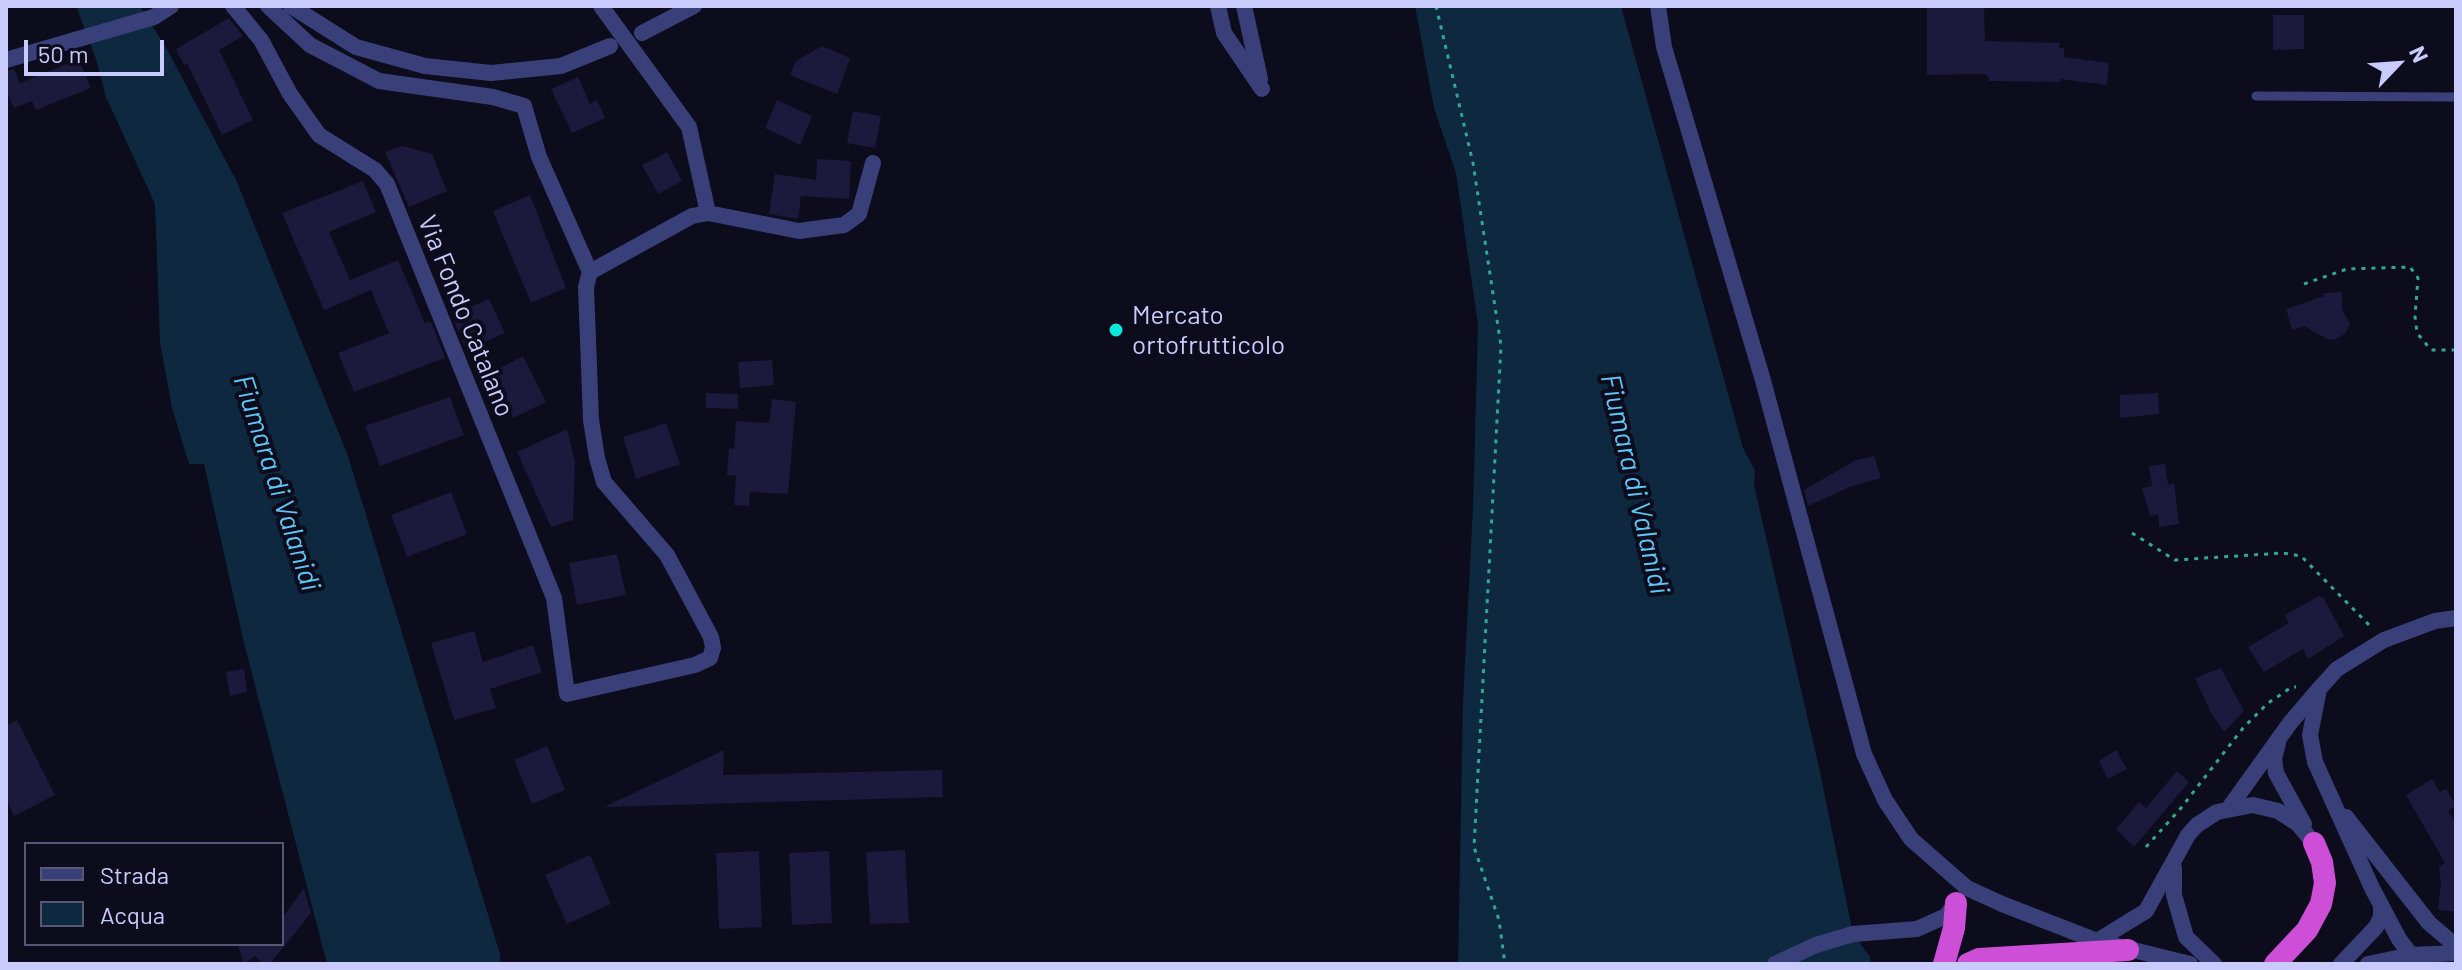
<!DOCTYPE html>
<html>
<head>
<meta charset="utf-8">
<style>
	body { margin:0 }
	#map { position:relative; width:2462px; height:970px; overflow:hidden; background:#0c0c1c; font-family:Barlow,sans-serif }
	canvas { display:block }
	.frame { position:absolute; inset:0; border:8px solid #c9cbfd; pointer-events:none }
	.legend { position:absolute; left:24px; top:842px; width:260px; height:104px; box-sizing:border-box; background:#0c0c1c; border:2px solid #585876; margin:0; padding:10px 14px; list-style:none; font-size:24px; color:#c9cbfd }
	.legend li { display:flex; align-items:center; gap:16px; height:40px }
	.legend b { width:40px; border:2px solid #585876 }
	.north { position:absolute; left:2358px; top:24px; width:80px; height:80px; -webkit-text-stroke:6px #0c0c1c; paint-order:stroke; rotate:65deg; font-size:22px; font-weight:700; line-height:32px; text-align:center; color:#c9cbfd }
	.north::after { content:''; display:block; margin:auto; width:28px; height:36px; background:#c9cbfd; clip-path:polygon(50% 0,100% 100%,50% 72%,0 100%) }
	.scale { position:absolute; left:24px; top:40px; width:140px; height:36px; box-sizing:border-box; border:4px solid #c9cbfd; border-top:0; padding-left:10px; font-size:24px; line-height:28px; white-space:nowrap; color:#c9cbfd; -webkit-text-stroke:6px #0c0c1c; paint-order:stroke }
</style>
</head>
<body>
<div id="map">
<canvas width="2462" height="970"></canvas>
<div class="frame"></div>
<ul class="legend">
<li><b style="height:10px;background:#394079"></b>Strada</li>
<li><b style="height:22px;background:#0d283f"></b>Acqua</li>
</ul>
<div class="north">N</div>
<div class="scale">50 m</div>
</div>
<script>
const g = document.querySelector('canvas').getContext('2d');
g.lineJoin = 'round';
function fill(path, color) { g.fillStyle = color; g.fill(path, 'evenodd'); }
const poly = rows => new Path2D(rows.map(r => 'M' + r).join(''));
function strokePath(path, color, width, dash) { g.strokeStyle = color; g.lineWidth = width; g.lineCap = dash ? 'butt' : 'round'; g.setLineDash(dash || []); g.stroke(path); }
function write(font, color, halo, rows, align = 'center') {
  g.font = font + ' Barlow,sans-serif'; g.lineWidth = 8; g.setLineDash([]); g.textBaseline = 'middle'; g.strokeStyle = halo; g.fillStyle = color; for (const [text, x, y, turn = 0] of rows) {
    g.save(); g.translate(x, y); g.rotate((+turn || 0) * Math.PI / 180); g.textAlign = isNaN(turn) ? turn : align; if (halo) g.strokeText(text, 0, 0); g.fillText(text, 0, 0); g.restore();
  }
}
const water = poly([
	[76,6,140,6,168,51,236,180,348,456,500,954,500,964,327,964,243,639,204,464,189,464,172,408,160,342,155,204,106,97,96,59],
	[1415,6,1621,6,1743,448,1755,470,1754,485,1820,772,1853,934,1870,957,1870,964,1458,964,1463,702,1473,506,1478,325,1456,173,1434,108]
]);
const building = poly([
	[1927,6,1984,6,1985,41,2060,43,2059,48,2064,48,2064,57,2109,63,2107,85,2060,79,2060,82,1989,81,1989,77,1984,74,1927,75],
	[2273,15,2304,15,2304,49,2273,50],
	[229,18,243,36,219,50,253,120,222,135,187,63,184,65,176,49],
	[822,46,850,58,837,94,790,75,796,61],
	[79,59,91,88,36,110,32,101,14,108,6,91,6,71,14,69,20,83],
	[578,77,590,104,597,100,605,118,572,133,551,89],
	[777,100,812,116,800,145,765,128],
	[853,111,881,116,875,148,847,143],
	[402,146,432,154,447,191,409,207,385,152],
	[667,152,682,181,658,194,642,165],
	[817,159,851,161,849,199,801,196,798,219,769,214,775,174,816,180],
	[363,181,376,212,329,232,350,280,398,260,425,323,429,321,432,324,445,358,354,392,338,353,389,333,371,290,324,310,282,213],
	[530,195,566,288,531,303,493,211],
	[2342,292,2342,309,2350,324,2345,334,2334,340,2327,339,2304,326,2292,330,2286,309,2324,296,2324,293],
	[489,299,505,333,466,350,452,315],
	[523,356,546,402,513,418,491,373],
	[772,360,774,385,740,388,738,362],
	[706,393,738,394,738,409,706,408],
	[2158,393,2159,414,2120,418,2120,395],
	[450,397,464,435,380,466,365,426],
	[772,399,796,402,788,494,750,492,749,506,734,505,736,476,727,475,729,448,734,449,736,421,769,423],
	[666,423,680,464,636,479,623,437],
	[567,429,575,462,573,520,551,527,517,452],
	[1874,456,1881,478,1852,486,1808,506,1804,490,1856,460],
	[2165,464,2168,485,2174,483,2179,524,2159,527,2158,514,2150,516,2142,488,2152,486,2149,466],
	[451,492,467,534,407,557,391,515],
	[617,554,626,595,577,605,569,563],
	[2319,596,2323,597,2344,636,2308,659,2303,649,2264,672,2248,647,2289,623,2285,615],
	[474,631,483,662,533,645,542,672,490,689,496,708,454,720,431,643],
	[2221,668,2244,711,2224,732,2210,711,2195,678],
	[244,669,247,692,230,696,226,672],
	[17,720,55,795,14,816,6,799,6,726],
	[547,746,565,790,532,804,514,760],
	[724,750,723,775,942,770,943,797,604,807],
	[2116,750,2127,769,2108,779,2099,761],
	[2177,771,2189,782,2134,847,2116,829,2139,802,2146,808],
	[2432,779,2440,792,2446,789,2456,806,2448,811,2456,825,2456,912,2438,910,2441,882,2439,867,2445,863,2406,795],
	[905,850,909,923,870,924,866,852],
	[759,851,762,927,719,929,716,853],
	[829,851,832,923,792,925,789,853],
	[590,855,611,904,567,924,545,875],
	[304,888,311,913,270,964,263,964,255,956,244,964,238,945,282,944,282,918]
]);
const path = poly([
	[1436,6,1473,163,1501,346,1474,847,1499,920,1505,964],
	[2304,284,2347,269,2410,267,2418,278,2415,316,2417,333,2431,350,2456,350],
	[2132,533,2175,560,2283,553,2301,556,2373,629],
	[2146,847,2181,808,2243,728,2268,703,2292,687,2296,687]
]);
const service = poly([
	[2256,96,2456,97]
]);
const minor = poly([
	[233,6,261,40,290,94,319,135,375,170,387,184,554,598,567,694,695,665,710,658,713,648,711,637,667,555,604,482,597,458,591,420,586,287,590,272,692,216,708,213,799,231,844,225,859,214,873,163],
	[268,6,310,45,379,81,493,97,524,106,539,157,590,272],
	[291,6,356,47,425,66,491,73,561,66,610,46],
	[601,6,689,127,708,213],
	[1218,6,1224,33,1262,89],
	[1244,6,1260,79],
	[1658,6,1664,47,1762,377,1864,754,1885,800,1911,839,1967,888,2002,904,2097,941,2190,964],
	[642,33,694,6],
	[2278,743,2274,759,2276,773,2304,824],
	[2229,808,2290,723,2319,689],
	[2174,868,2174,895,2186,937,2214,964],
	[2097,941,2146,911,2188,835,2197,825,2217,812,2253,805,2278,811,2298,824,2314,843],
	[1775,964,1816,945,1853,934,1917,929,1946,916,1957,902],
	[2341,964,2376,927,2381,917,2381,905],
	[2368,964,2411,955]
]);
const tertiary = poly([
	[6,60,154,17,171,6],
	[2346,817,2429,923,2456,946],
	[2411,955,2399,939,2372,888,2315,762,2310,735,2319,689,2337,669,2384,640,2435,621,2456,618],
	[2411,955,2456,953]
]);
const trunk = poly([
	[1944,964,1954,928,1956,903],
	[1968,964,1979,959,2128,950],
	[2275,964,2307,930,2321,904,2325,883,2322,862,2314,843]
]);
const markers = [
	[1116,330,8,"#0ae8de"]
];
const poiNames = [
	["Mercato",1132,315],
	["ortofrutticolo",1132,345]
];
const streetNames = [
	["Via Fondo Catalano",466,316,68]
];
const waterNames = [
	["Fiumara di Valanidi",277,483,72],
	["Fiumara di Valanidi",1635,484,77]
];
fill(water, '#0d283f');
fill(building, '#1b193c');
strokePath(path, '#31a890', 3, [4, 6]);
strokePath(service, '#394079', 9);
strokePath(minor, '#394079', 16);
strokePath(tertiary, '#394079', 16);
strokePath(trunk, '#cd4fd7', 22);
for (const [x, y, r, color] of markers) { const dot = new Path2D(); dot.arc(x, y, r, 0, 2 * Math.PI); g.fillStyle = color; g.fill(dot); strokePath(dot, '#0c0c1c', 3); }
write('26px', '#c9cbfd', '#0c0c1c', poiNames, 'left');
write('26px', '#c9cbfd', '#0c0c1c', streetNames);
write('italic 28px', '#5cc7f8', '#0c0c1c', waterNames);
</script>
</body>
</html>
